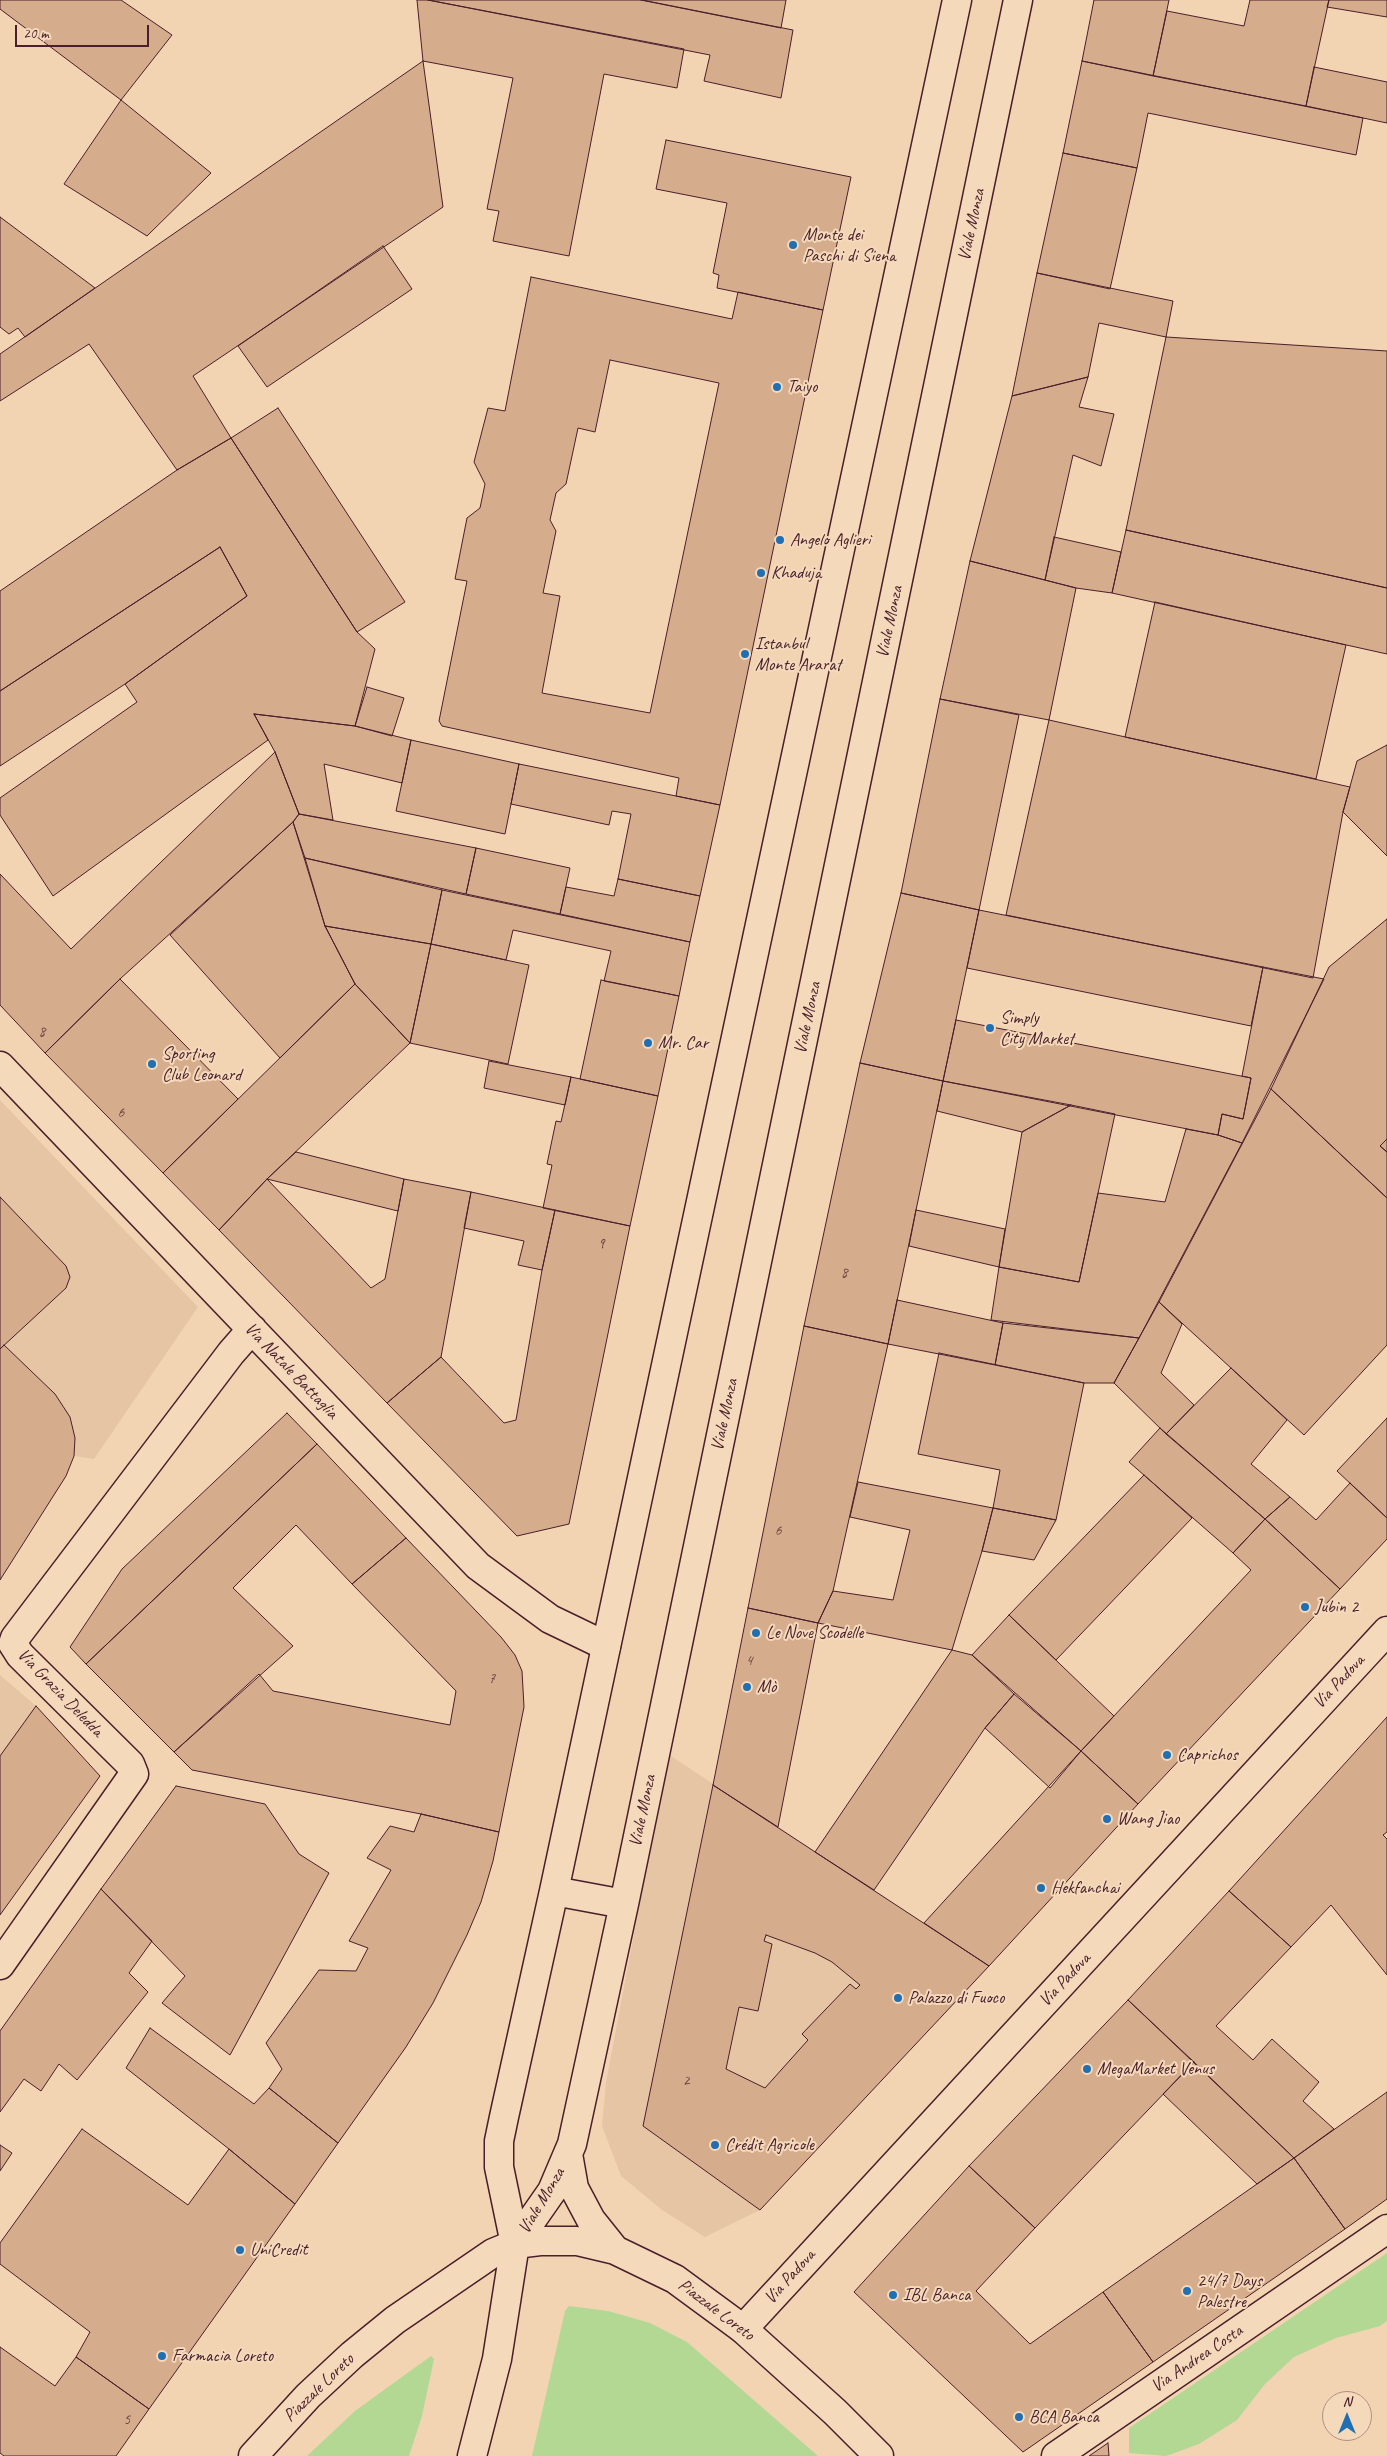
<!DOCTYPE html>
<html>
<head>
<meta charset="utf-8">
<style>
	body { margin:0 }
	#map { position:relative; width:1387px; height:2456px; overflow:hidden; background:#f2d4b3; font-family:Caveat,sans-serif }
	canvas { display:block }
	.north { position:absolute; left:1322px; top:2391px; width:50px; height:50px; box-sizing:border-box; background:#f4d9bb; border:1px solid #b08f81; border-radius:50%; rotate:0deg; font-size:14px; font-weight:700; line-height:20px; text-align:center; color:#4a1f2b }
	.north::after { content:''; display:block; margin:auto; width:18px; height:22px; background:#1f6fb2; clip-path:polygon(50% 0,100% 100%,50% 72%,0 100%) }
	.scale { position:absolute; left:15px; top:25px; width:134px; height:22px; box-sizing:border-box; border:2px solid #4a1f2b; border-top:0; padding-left:6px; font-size:15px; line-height:18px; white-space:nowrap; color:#4a1f2b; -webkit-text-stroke:4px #f4d9bb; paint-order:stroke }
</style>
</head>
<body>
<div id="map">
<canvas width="1387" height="2456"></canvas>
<div class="north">N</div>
<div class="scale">20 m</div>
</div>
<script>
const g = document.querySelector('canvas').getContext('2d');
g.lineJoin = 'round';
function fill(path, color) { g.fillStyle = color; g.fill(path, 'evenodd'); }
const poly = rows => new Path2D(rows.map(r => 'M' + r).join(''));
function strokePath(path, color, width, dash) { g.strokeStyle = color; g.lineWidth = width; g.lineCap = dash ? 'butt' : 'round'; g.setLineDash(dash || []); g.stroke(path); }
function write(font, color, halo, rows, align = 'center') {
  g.font = font + ' Caveat,sans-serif'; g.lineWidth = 4; g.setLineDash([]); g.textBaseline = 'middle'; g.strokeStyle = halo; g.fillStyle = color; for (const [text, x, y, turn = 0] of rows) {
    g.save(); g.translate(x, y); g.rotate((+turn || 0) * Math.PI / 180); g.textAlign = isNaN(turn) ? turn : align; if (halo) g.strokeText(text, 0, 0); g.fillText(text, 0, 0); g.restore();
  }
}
const built = poly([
	[0,1100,198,1307,94,1459,74,1456,66,1476,0,1580],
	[0,1675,36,1706,0,1756],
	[668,1754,989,1966,760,2210,705,2237,662,2210,621,2176,602,2126,606,2082]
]);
const green = poly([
	[1387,2253,1387,2321,1380,2326,1336,2338,1294,2357,1265,2384,1237,2420,1199,2444,1166,2456,1129,2453,1129,2428],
	[569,2306,608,2311,650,2323,687,2342,818,2456,532,2456,565,2311],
	[431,2356,434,2359,422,2416,409,2456,307,2456,355,2411]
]);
const building = poly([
	[0,0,121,0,172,35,121,100,0,9,0,0],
	[417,0,428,0,684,49,677,88,604,74,569,256,493,241,499,211,487,209,513,78,423,61,417,0],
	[428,0,642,0,793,30,781,98,704,81,710,55,428,0],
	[641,0,786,0,781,28,641,0],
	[1094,0,1169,0,1153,76,1082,61,1094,0],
	[1250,0,1329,0,1306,106,1153,76,1167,11,1244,26,1250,0],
	[1329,0,1387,0,1387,17,1327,7,1329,0],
	[423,61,443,207,193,376,231,438,177,470,89,344,0,401,0,354,423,61],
	[1082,61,1363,118,1356,155,1148,113,1137,168,1063,153,1082,61],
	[1314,67,1387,82,1387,123,1306,106,1314,67],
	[121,100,211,173,147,236,64,184,121,100],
	[666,140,851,177,823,310,717,288,719,275,713,273,727,203,656,189,666,140],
	[1063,153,1137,168,1110,289,1037,273,1063,153],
	[0,217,95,288,25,337,18,328,9,334,0,327,0,217],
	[383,246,412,289,267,387,238,346,383,246],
	[1037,273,1173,301,1166,337,1099,323,1088,377,1012,396,1037,273],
	[531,277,732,319,738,292,823,310,720,805,676,796,679,778,442,726,439,721,467,581,455,579,467,518,480,508,485,484,474,462,488,408,505,411,531,277],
	[610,360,719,383,650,713,542,693,560,596,543,593,556,531,550,520,556,493,566,484,578,428,595,432,610,360],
	[1166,337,1387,351,1387,588,1126,530,1166,337],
	[1088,377,1079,407,1114,414,1101,466,1073,455,1045,580,970,561,1012,396,1088,377],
	[278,408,405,602,357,632,231,438,278,408],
	[231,438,357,632,375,649,355,726,254,714,268,740,53,896,0,815,0,798,137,702,125,684,247,596,220,547,0,691,0,591,177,470,231,438],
	[1126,530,1387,588,1387,654,1112,593,1126,530],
	[1054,537,1121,552,1112,593,1076,588,1045,580,1054,537],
	[220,547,247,596,125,684,0,766,0,691,220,547],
	[970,561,1076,588,1049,720,940,699,970,561],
	[1155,602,1346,645,1316,779,1125,737,1155,602],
	[367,687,404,698,392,736,355,726,367,687],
	[940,699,1019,715,979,910,901,893,940,699],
	[254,714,355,726,411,740,402,783,324,764,333,820,299,814,275,752,254,714],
	[1049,720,1350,787,1343,812,1313,978,1006,915,1049,720],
	[411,740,519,764,505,834,396,811,411,740],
	[1387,745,1387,856,1343,812,1357,761,1387,745],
	[275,752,299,814,293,822,120,979,45,1053,0,1005,0,874,71,949,275,752],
	[519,764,720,805,700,896,618,879,631,814,612,811,609,825,511,804,519,764],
	[299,814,476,848,466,894,305,858,293,822,299,814],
	[293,822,325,926,355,984,280,1058,170,935,293,822],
	[476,848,570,868,560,914,466,894,476,848],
	[305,858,442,890,431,944,325,926,305,858],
	[618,879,700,896,690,942,560,914,566,887,614,896,618,879],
	[442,890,690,942,679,996,604,981,611,951,513,930,506,960,431,944,442,890],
	[901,893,979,910,943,1081,860,1063,901,893],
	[979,910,1263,967,1251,1026,967,968,979,910],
	[1387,919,1387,1139,1380,1146,1387,1152,1387,1198,1271,1089,1329,967,1387,919],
	[325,926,431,944,410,1043,355,984,325,926],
	[431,944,529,965,508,1064,410,1043,431,944],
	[1263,967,1324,979,1242,1143,1218,1135,1222,1114,1243,1119,1251,1078,1242,1076,1263,967],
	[120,979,238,1099,163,1173,45,1053,120,979],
	[601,980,679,996,658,1096,580,1079,601,980],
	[355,984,410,1043,267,1179,219,1230,163,1173,355,984],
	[956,1020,1251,1078,1243,1119,1222,1114,1218,1135,943,1081,956,1020],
	[489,1061,571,1077,565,1105,484,1088,489,1061],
	[860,1063,943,1081,888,1344,804,1326,860,1063],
	[571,1077,658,1096,630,1226,543,1208,552,1165,547,1164,556,1121,561,1122,571,1077],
	[943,1081,1071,1105,1022,1132,937,1111,943,1081],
	[1271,1089,1387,1198,1387,1345,1304,1435,1159,1302,1271,1089],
	[1071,1105,1115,1114,1079,1282,999,1267,1022,1132,1071,1105],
	[1186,1129,1218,1135,1242,1143,1139,1338,991,1320,999,1267,1079,1282,1098,1193,1165,1202,1186,1129],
	[1387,1139,1387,1152,1380,1146,1387,1139],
	[296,1152,404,1179,398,1211,267,1179,296,1152],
	[267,1179,371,1288,385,1279,404,1179,471,1192,441,1357,387,1403,219,1230,267,1179],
	[471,1192,555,1210,542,1270,518,1265,524,1241,464,1228,471,1192],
	[0,1197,66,1266,70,1277,66,1288,0,1349,0,1197],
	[555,1210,630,1226,569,1524,517,1536,387,1403,441,1357,504,1423,516,1420,542,1270,555,1210],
	[916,1210,1005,1229,999,1267,909,1246,916,1210],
	[897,1300,1003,1323,995,1365,888,1344,897,1300],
	[1159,1302,1182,1324,1161,1373,1194,1405,1166,1434,1114,1383,1159,1302],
	[1003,1323,1139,1338,1114,1383,1084,1383,995,1365,1003,1323],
	[804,1326,888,1344,833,1591,818,1623,748,1608,804,1326],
	[4,1345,55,1394,70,1417,75,1438,74,1456,66,1476,0,1580,0,1349,4,1345],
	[939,1353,1084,1383,1056,1520,993,1508,1000,1470,918,1454,939,1353],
	[1231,1368,1287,1420,1251,1464,1290,1497,1265,1519,1166,1434,1231,1368],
	[287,1413,317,1444,86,1664,70,1647,122,1569,287,1413],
	[1387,1418,1387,1518,1337,1471,1387,1418],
	[1160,1428,1265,1519,1233,1553,1129,1462,1160,1428],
	[317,1444,406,1538,352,1584,296,1525,233,1588,293,1646,174,1752,86,1664,317,1444],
	[1144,1475,1192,1518,1056,1660,1009,1615,1144,1475],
	[858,1482,993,1508,982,1551,952,1650,818,1623,833,1591,893,1600,910,1530,850,1517,858,1482],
	[1350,1483,1387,1518,1387,1539,1340,1589,1265,1519,1290,1497,1316,1520,1350,1483],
	[993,1508,1056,1520,1034,1560,982,1551,993,1508],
	[1265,1519,1340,1589,1138,1804,1081,1751,1251,1570,1233,1553,1265,1519],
	[406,1538,501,1637,515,1655,522,1671,524,1707,499,1832,421,1814,192,1770,174,1752,259,1674,273,1691,450,1725,456,1691,352,1584,406,1538],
	[748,1608,818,1623,778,1827,713,1785,748,1608],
	[1009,1615,1114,1716,1081,1751,972,1655,1009,1615],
	[952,1650,972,1655,1014,1694,985,1728,874,1890,815,1852,952,1650],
	[1014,1694,1081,1751,1050,1788,985,1728,1014,1694],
	[36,1706,100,1776,0,1915,0,1756,36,1706],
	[1387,1717,1387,1832,1383,1835,1387,1839,1387,1975,1331,1905,1291,1947,1229,1891,1387,1717],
	[1081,1751,1138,1804,989,1966,924,1923,1081,1751],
	[713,1785,989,1966,760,2210,643,2126,713,1785],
	[766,1935,815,1953,832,1962,860,1985,856,1989,850,1984,802,2034,808,2040,765,2088,726,2069,739,2007,758,2011,772,1944,764,1941,766,1935],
	[176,1786,265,1804,299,1854,329,1873,230,2055,162,2003,185,1976,101,1889,176,1786],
	[421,1814,499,1832,493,1861,481,1902,467,1935,433,2003,406,2047,338,2143,269,2088,282,2069,266,2043,319,1970,356,1971,368,1948,349,1941,391,1870,367,1858,390,1826,414,1832,421,1814],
	[101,1889,152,1941,129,1973,148,1992,77,2080,59,2064,41,2091,24,2079,0,2112,0,2031,101,1889],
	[1229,1891,1291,1947,1216,2026,1253,2060,1272,2039,1319,2082,1303,2101,1334,2129,1294,2158,1128,2000,1229,1891],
	[1128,2000,1194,2062,1035,2228,969,2166,1128,2000],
	[150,2028,254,2104,269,2088,338,2143,295,2204,229,2149,126,2068,150,2028],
	[1194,2062,1294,2158,1257,2184,1163,2094,1194,2062],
	[1387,2092,1387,2199,1345,2229,1294,2158,1387,2092],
	[82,2129,188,2205,229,2149,295,2204,149,2409,76,2357,90,2332,0,2264,0,2243,82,2129],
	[0,2145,12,2153,0,2171,0,2145],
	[1294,2158,1345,2229,1153,2362,1103,2292,1294,2158],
	[969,2166,1035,2228,976,2291,1030,2344,1103,2292,1153,2362,1023,2452,854,2292,969,2166],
	[0,2347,55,2386,76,2357,149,2409,116,2456,4,2456,0,2453,0,2347],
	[1108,2443,1109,2456,1089,2456,1108,2443]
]);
const minor = poly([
	[0,1066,478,1566,550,1619,606,1646],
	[0,1965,134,1774,130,1764,20,1655,13,1644,15,1638,231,1353,252,1329],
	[743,2329,1387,1631],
	[1056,2456,1387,2229]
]);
const major = poly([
	[554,1891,624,1904],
	[568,2154,574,2188,591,2220,615,2250],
	[515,2244,552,2191,572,2144,624,1904,1018,0],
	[253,2456,308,2396,352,2355,395,2320,493,2253,515,2244,540,2241,577,2241,615,2250,675,2279,743,2329,835,2412,879,2456],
	[472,2456,497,2359,515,2244,499,2167,499,2141,504,2117,554,1891,957,0]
]);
const markers = [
	[793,245,5,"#1f6fb2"],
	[777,387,5,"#1f6fb2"],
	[780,540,5,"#1f6fb2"],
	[761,573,5,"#1f6fb2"],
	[745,654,5,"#1f6fb2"],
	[990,1028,5,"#1f6fb2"],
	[648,1043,5,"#1f6fb2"],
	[152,1064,5,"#1f6fb2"],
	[1305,1607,5,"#1f6fb2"],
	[756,1633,5,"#1f6fb2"],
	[747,1687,5,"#1f6fb2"],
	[1167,1755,5,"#1f6fb2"],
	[1107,1819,5,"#1f6fb2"],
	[1041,1888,5,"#1f6fb2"],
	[898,1998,5,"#1f6fb2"],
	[1087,2069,5,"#1f6fb2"],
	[715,2145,5,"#1f6fb2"],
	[240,2250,5,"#1f6fb2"],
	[1187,2291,5,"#1f6fb2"],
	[893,2295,5,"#1f6fb2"],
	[162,2356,5,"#1f6fb2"],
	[1019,2417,5,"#1f6fb2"]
];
const numberNames = [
	["8",42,1032],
	["6",121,1113],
	["9",601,1244],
	["8",844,1273],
	["6",778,1531],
	["4",749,1661],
	["7",492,1679],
	["2",686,2081],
	["5",127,2420]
];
const streetNames = [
	["Viale Monza",972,225,-78],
	["Viale Monza",890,622,-78],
	["Viale Monza",808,1018,-78],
	["Via Natale Battaglia",291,1371,46],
	["Viale Monza",725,1415,-78],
	["Via Padova",1339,1682,-47],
	["Via Grazia Deledda",60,1693,46],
	["Viale Monza",643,1811,-78],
	["Via Padova",1065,1980,-47],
	["Viale Monza",542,2201,-59],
	["Via Padova",790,2277,-48],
	["Piazzale Loreto",716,2310,37],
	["Via Andrea Costa",1197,2359,-34],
	["Piazzale Loreto",319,2388,-44]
];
const poiNames = [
	["Monte dei",803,235],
	["Paschi di Siena",803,256],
	["Taiyo",787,387],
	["Angelo Aglieri",790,540],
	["Khaduja",771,573],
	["Istanbul",755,644],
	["Monte Ararat",755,665],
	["Simply",1000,1018],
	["City Market",1000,1039],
	["Mr. Car",658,1043],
	["Sporting",162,1054],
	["Club Leonard",162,1075],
	["Jubin 2",1315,1607],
	["Le Nove Scodelle",766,1633],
	["Mò",757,1687],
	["Caprichos",1177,1755],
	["Wang Jiao",1117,1819],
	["Hekfanchai",1051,1888],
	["Palazzo di Fuoco",908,1998],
	["MegaMarket Venus",1097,2069],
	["Crédit Agricole",725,2145],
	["UniCredit",250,2250],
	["24/7 Days",1197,2281],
	["Palestre",1197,2302],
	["IBL Banca",903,2295],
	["Farmacia Loreto",172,2356],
	["BCA Banca",1029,2417]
];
fill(built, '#e6c5a5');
fill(green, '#b2d893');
fill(building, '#d5ac8c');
strokePath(building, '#4a1f2b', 1);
strokePath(minor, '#4a1f2b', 31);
strokePath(major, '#4a1f2b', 31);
strokePath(minor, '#f4d9bb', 28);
strokePath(major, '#f4d9bb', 28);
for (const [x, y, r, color] of markers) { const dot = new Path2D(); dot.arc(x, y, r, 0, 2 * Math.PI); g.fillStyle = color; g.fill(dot); strokePath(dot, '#f4d9bb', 2); }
write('15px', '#6d4243', null, numberNames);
write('18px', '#4a1f2b', '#f4d9bb', streetNames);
write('18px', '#4a1f2b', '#f4d9bb', poiNames, 'left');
</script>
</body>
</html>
